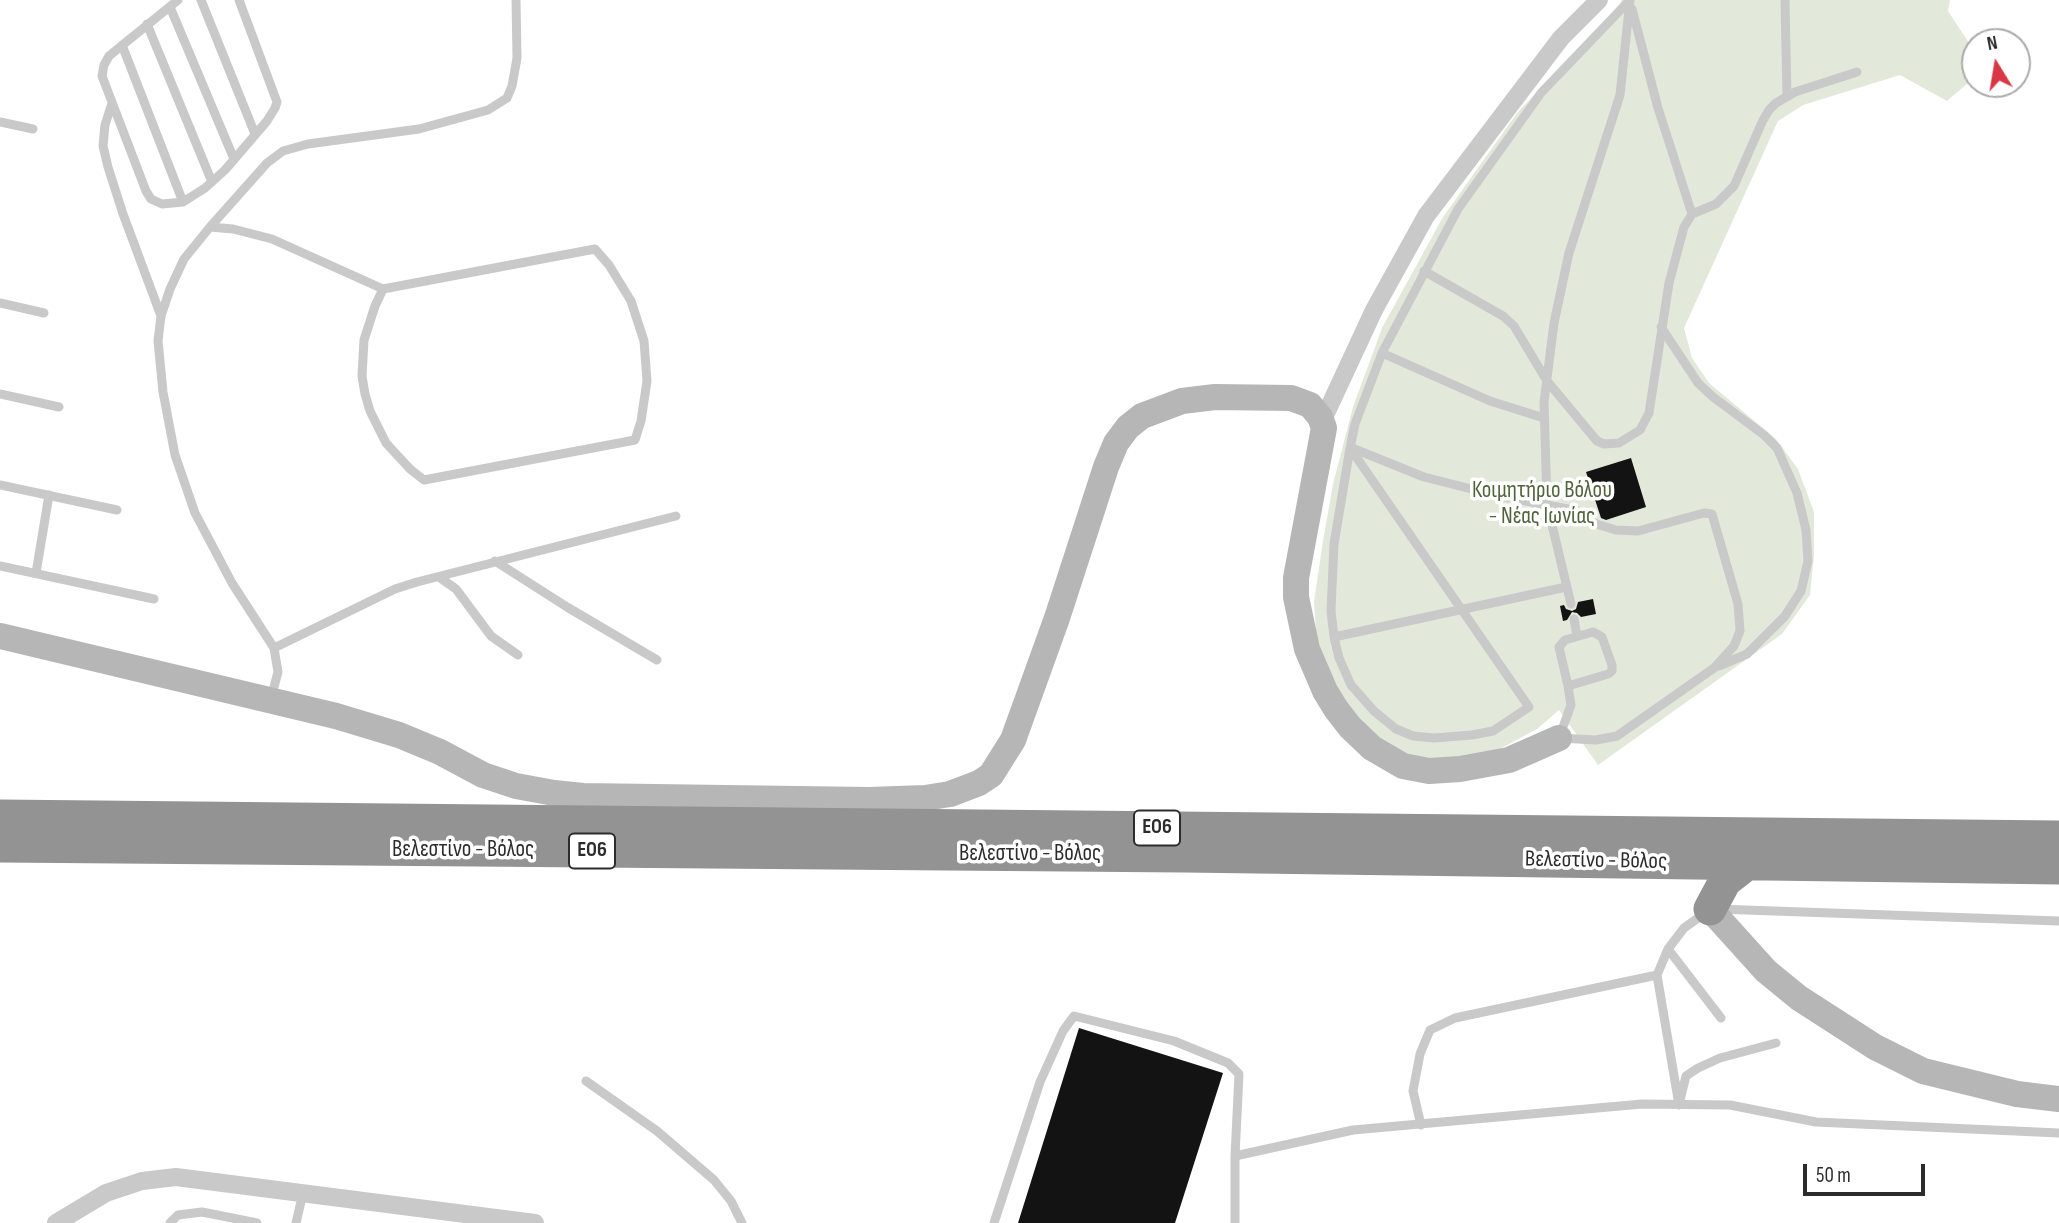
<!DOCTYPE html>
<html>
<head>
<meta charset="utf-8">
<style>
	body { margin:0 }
	#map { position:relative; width:2059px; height:1223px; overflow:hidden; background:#fff; font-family:"Sofia Sans Condensed",sans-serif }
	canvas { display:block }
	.north { position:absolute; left:1961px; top:28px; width:70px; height:70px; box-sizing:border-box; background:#fff; border:2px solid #ababab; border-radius:50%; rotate:349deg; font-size:19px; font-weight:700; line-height:28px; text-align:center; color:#2c2c2c }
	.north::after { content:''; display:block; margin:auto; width:24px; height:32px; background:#d93746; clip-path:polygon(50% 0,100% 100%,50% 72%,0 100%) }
	.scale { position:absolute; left:1803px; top:1164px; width:122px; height:32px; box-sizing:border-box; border:4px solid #2c2c2c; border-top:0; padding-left:9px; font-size:21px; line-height:24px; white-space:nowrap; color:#2c2c2c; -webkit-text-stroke:5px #fff; paint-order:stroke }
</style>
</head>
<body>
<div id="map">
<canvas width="2059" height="1223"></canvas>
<div class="north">N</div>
<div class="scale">50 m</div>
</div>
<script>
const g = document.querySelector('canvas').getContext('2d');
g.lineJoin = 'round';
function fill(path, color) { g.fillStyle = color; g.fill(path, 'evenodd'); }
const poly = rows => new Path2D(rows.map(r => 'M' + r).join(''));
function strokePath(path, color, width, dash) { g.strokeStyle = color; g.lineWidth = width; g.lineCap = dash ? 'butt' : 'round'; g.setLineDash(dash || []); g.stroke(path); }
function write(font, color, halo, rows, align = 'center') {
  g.font = font + ' "Sofia Sans Condensed",sans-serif'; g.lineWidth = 7; g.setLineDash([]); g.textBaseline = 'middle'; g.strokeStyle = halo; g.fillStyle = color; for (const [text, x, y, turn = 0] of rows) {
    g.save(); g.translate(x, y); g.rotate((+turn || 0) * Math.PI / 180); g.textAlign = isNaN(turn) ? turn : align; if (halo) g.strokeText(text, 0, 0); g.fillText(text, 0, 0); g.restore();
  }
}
const green = poly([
	[1622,0,1950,0,1948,11,1975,52,1975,77,1947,101,1900,75,1803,105,1778,121,1684,328,1692,358,1709,383,1776,439,1798,469,1814,512,1814,554,1810,595,1782,634,1598,765,1559,710,1537,729,1494,752,1468,761,1405,758,1371,735,1345,707,1317,645,1314,602,1322,547,1333,484,1353,407,1382,328,1443,217,1517,113,1617,9]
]);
const building = poly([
	[1631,458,1646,507,1606,520,1601,518,1586,472],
	[1593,599,1596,614,1581,617,1577,613,1572,612,1567,620,1563,621,1560,606,1564,605,1566,609,1572,611,1576,609,1578,602],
	[1079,1028,1223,1073,1175,1223,1018,1223]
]);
const lane = poly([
	[178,0,109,56,104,65,102,76,146,191,151,199,162,204,183,202,205,188,225,170,267,121,275,108,277,102,239,0],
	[201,0,255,134],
	[1785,0,1787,97],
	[170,7,234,159],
	[1632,9,1658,108,1692,214],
	[147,24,212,182],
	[122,45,183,202],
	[112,103,105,125,103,146,108,167,123,214,161,316],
	[0,122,33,129],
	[210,227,233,229,272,239,383,289,595,249,609,265,631,301,644,341,647,381,641,421,635,440,424,480,410,469,386,443,370,411,365,394,362,376,364,340,375,306,383,289],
	[1424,271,1503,316,1514,326,1547,381,1597,441,1604,444,1619,443,1640,430,1649,413,1669,283,1684,227,1692,214,1716,204,1734,186,1763,120,1769,110,1776,103,1795,92,1857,72],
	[0,303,44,313],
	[1661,327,1698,383,1713,397,1764,435,1777,448,1797,493,1806,530,1808,561,1801,591,1785,616,1747,654,1719,666],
	[1382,353,1490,401,1544,418],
	[0,394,59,407],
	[1350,448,1529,707,1493,731,1472,735,1434,738,1413,736,1396,729,1374,711,1351,685,1339,658,1334,637,1331,611,1334,544,1350,448,1355,424,1382,353,1458,209,1541,93,1630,0],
	[1352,448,1424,477,1495,495,1578,511,1596,524,1616,530,1638,531,1704,513,1712,514,1738,604,1740,631,1734,646,1714,668,1617,736,1596,740,1559,738,1571,705,1568,686],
	[0,485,117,510],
	[495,561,567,607,657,660],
	[0,566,154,599],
	[36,573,49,495],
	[439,577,456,589,491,636,518,655],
	[1571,604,1547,504,1544,402,1554,323,1569,253,1620,95,1630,0],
	[1574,619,1577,636],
	[1593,632,1602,637,1612,665,1612,671,1608,674,1568,686,1559,647,1565,640,1593,632],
	[1334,637,1566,587],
	[274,648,395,589,417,582,676,516],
	[271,698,278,672,274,648,232,583,195,513,175,455,163,392,158,341,161,316,170,289,184,259,210,227,267,163,283,151,308,144,419,129,488,110,507,98,512,86,517,58,516,0],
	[1717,909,2059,921],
	[1668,949,1721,1018],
	[586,1081,657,1131,714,1180,731,1201,742,1223],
	[1680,1100,1686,1076,1698,1068,1720,1058,1776,1043],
	[1679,1105,1657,975,1668,949,1684,928,1705,913],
	[1421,1125,1413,1091,1420,1054,1430,1030,1455,1018,1657,975],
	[1235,1156,1353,1130,1642,1104,1730,1105,1816,1122,2059,1133],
	[170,1223,178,1215,202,1212,257,1223],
	[296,1223,303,1193],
	[994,1223,1040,1082,1063,1031,1074,1016,1174,1041,1228,1063,1239,1074,1235,1156,1235,1223]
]);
const street = poly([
	[1322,422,1374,310,1426,216,1561,38,1599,0],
	[56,1223,106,1193,142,1181,176,1177,535,1223]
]);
const secondary = poly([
	[0,636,336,716,399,735,440,752,483,775,516,786,554,793,583,796,869,800,925,798,950,794,979,783,991,775,1013,740,1057,618,1106,467,1116,443,1128,427,1142,416,1182,401,1215,397,1291,398,1310,405,1320,417,1324,428,1296,578,1296,597,1307,649,1325,691,1336,709,1350,727,1372,748,1403,766,1429,771,1460,769,1509,760,1559,738],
	[1710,909,1766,971,1799,998,1875,1047,1923,1071,2017,1094,2059,1099]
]);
const highway = poly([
	[0,816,2059,837],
	[0,846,1184,856,2059,868],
	[1710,909,1725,881,1748,863]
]);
const shields = [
	[1157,828,46],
	[592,851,46]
];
const shieldNames = [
	["ΕΟ6",1157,828],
	["ΕΟ6",592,851]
];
const parkNames = [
	["Κοιμητήριο Βόλου",1542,491],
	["- Νέας Ιωνίας",1542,517]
];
const streetNames = [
	["Βελεστίνο - Βόλος",463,850],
	["Βελεστίνο - Βόλος",1030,854],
	["Βελεστίνο - Βόλος",1596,861,1]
];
fill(green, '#e2e9da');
fill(building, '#131313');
strokePath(lane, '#c9c9c9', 9);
strokePath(street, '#c9c9c9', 18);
strokePath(secondary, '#b6b6b6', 26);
strokePath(highway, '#939393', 33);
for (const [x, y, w] of shields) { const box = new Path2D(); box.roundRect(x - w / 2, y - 17.5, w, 35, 5); g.fillStyle = '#fff'; g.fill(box); strokePath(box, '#2c2c2c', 2); }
write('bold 21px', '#2c2c2c', null, shieldNames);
write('23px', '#50643c', '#fff', parkNames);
write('23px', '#2c2c2c', '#fff', streetNames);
</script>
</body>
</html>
